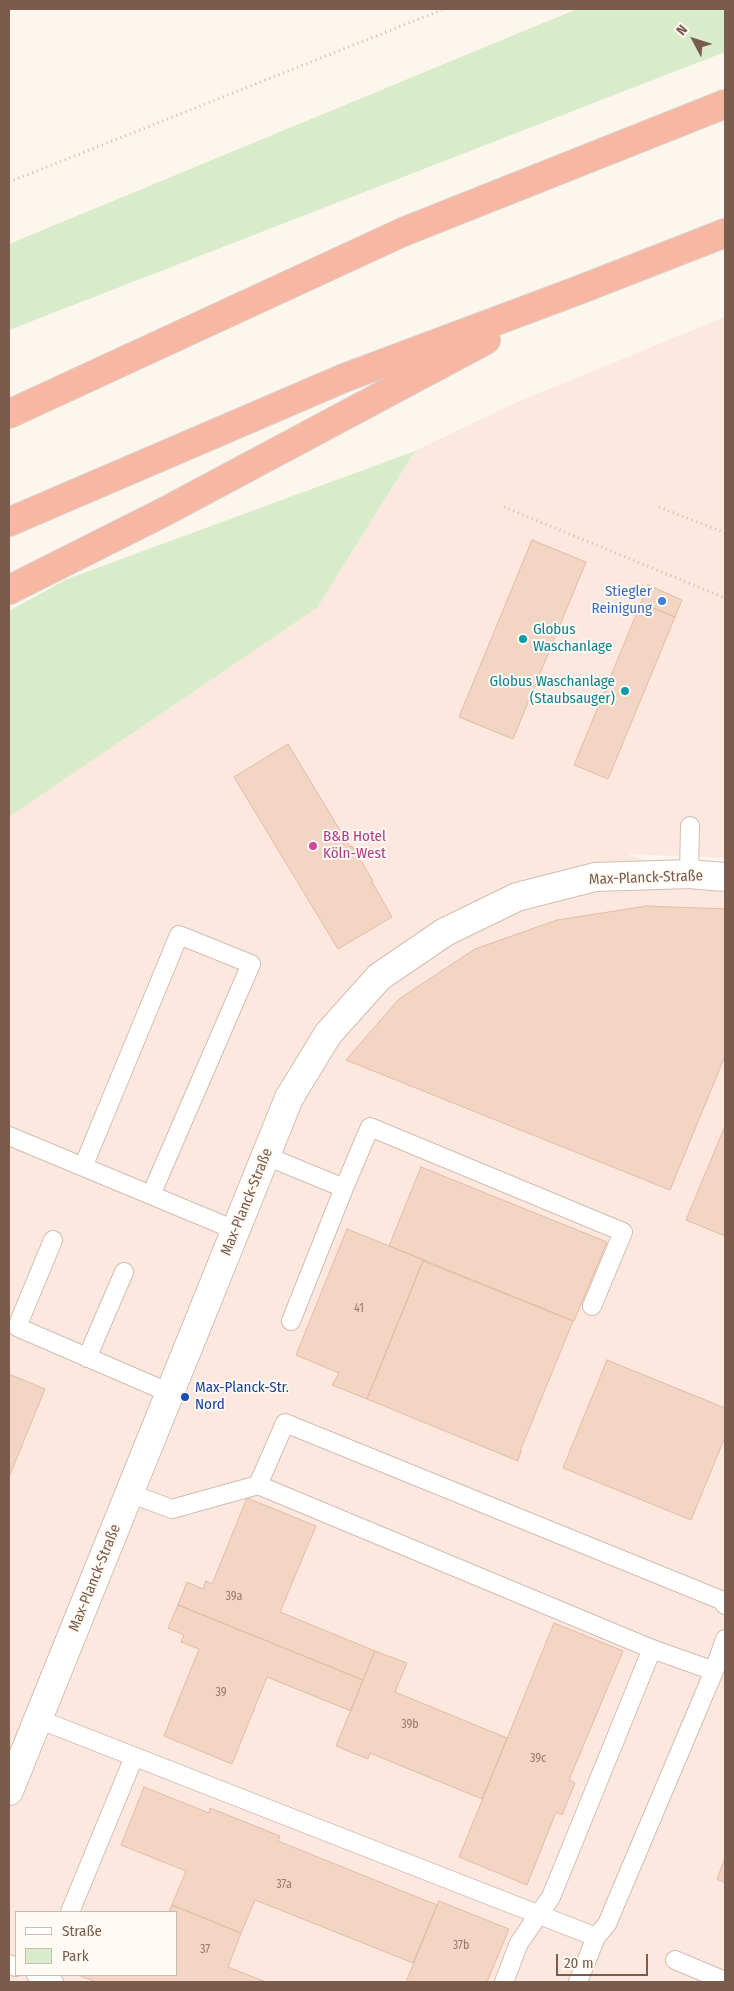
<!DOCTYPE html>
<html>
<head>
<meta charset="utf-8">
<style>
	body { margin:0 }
	#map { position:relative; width:734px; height:1991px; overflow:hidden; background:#fdf6ec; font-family:"Fira Sans Condensed",sans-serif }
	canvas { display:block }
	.frame { position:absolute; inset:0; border:10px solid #7a5c4d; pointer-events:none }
	.legend { position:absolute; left:15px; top:1911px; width:162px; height:65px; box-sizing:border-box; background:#fffaf3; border:1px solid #cabbb1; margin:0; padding:6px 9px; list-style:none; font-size:15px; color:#7a5c4d }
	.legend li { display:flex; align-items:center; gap:10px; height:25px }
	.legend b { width:25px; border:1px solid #cabbb1 }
	.north { position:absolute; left:669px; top:15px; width:50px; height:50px; -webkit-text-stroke:4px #fffaf3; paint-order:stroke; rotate:310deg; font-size:14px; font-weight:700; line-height:20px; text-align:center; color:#7a5c4d }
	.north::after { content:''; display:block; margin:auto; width:18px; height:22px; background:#7a5c4d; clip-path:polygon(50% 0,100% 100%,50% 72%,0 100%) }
	.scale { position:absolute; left:556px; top:1954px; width:92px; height:22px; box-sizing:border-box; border:2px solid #7a5c4d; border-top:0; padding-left:6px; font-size:15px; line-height:18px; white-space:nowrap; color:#7a5c4d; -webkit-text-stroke:4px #fffaf3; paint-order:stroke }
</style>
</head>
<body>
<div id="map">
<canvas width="734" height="1991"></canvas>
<div class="frame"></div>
<ul class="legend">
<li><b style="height:6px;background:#fff"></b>Straße</li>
<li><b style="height:14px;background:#d8ecc9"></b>Park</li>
</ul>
<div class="north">N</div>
<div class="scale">20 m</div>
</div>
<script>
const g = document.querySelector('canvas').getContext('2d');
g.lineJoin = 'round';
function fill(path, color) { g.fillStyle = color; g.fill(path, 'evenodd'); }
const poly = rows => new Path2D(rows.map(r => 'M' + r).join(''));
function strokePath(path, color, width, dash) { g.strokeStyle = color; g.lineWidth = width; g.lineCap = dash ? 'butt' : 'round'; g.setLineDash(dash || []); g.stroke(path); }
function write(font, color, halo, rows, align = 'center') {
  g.font = font + ' "Fira Sans Condensed",sans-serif'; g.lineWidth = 4; g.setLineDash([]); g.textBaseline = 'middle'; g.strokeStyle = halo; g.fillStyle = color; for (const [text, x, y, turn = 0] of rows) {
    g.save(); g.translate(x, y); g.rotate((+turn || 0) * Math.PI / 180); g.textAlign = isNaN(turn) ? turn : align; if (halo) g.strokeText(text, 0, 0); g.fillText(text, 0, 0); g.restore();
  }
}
const commercial = poly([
	[725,317,725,858,628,854,725,894,725,1982,9,1982,9,817,317,608,415,451,515,403],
	[16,1912,176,1912,176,1975,16,1975]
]);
const green = poly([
	[577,9,725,9,725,52,9,330,9,244],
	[415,451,317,608,9,817,9,611,67,579]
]);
const building = poly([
	[532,540,586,562,513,739,459,717,532,540],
	[648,585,682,600,675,617,641,603,648,585],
	[641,603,675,617,608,779,574,765,641,603],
	[288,744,350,847,352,846,373,881,372,882,392,917,338,949,234,777,288,744],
	[647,906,725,909,725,1056,670,1190,346,1060,399,999,475,949,557,920,647,906],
	[725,1126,725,1236,686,1220,725,1126],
	[421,1167,607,1242,574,1321,389,1246,421,1167],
	[347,1229,427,1261,423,1261,367,1399,332,1385,339,1373,296,1355,347,1229],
	[423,1261,573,1321,520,1451,521,1451,518,1461,367,1399,423,1261],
	[607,1360,725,1408,725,1437,691,1520,563,1468,607,1360],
	[9,1374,45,1389,9,1477,9,1374],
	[247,1498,316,1526,280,1612,375,1651,363,1680,178,1605,187,1582,203,1589,206,1581,212,1584,247,1498],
	[178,1605,363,1680,351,1711,267,1677,232,1764,164,1736,199,1649,181,1642,184,1635,168,1628,178,1605],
	[554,1623,623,1651,569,1780,575,1783,562,1815,556,1812,527,1885,459,1857,554,1623],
	[375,1651,407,1663,395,1692,507,1738,482,1799,370,1753,368,1759,336,1746,375,1651],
	[144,1787,209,1813,210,1808,280,1836,278,1841,437,1905,413,1963,255,1900,241,1933,172,1905,186,1871,121,1845,144,1787],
	[725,1858,725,1883,717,1879,725,1858],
	[439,1901,509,1929,487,1982,406,1982,439,1901],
	[172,1905,241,1933,228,1967,266,1982,96,1982,78,1975,176,1975,176,1912,169,1912,172,1905]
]);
const path = poly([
	[9,182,444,9],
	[504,507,725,598],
	[659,507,725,533]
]);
const service = poly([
	[689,874,690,826],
	[9,1136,235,1230],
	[266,1156,344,1188,370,1127,623,1232,592,1306],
	[83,1167,179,935,251,964,151,1195],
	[53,1240,17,1327,170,1393],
	[291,1321,344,1188],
	[87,1358,124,1272],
	[258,1485,285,1423,721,1600,725,1605],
	[129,1493,172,1509,258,1485,652,1649,714,1671,607,1924,596,1937,578,1982],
	[714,1671,725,1639],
	[38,1719,596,1937],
	[70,1912,134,1757],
	[675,1960,725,1981],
	[9,1964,16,1967],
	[36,1975,54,1982],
	[504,1982,519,1943,551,1897,652,1649]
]);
const minor = poly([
	[9,1791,289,1098,328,1034,379,977,445,932,517,897,595,877,689,874,725,877]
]);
const motorway = poly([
	[9,414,403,232,725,104],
	[9,522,344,378,579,290,725,233],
	[9,590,164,512,486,340]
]);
const markers = [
	[662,601,5,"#3f7fe0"],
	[523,639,5,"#0f9aa8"],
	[625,691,5,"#0f9aa8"],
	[313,846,5,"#d1479c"],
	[185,1397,5,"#1a4fb4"]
];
const numberNames = [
	["41",359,1309],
	["39a",234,1597],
	["39",221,1693],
	["39b",410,1725],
	["39c",538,1759],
	["37a",284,1885],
	["37b",461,1946],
	["37",205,1950]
];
const shopNames = [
	["Stiegler",652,592],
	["Reinigung",652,609]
];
const cultureNames = [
	["Globus",533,630],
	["Waschanlage",533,647],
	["Globus Waschanlage",615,682,"right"],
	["(Staubsauger)",615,699,"right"]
];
const hotelNames = [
	["B&B Hotel",323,837],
	["Köln-West",323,854]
];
const streetNames = [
	["Max-Planck-Straße",646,878,-2],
	["Max-Planck-Straße",247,1202,-68],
	["Max-Planck-Straße",95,1578,-68]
];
const transitNames = [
	["Max-Planck-Str.",195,1388],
	["Nord",195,1405]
];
fill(commercial, '#fde8e0');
fill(green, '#d8ecc9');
fill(building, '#f3d5c3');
strokePath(building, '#e6bba3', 1);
strokePath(service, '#d1beb0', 20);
strokePath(minor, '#d1beb0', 30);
strokePath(motorway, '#dad1cd', 30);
strokePath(path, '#d9b8a5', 3, [1, 4]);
strokePath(service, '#fff', 18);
strokePath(minor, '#fff', 28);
strokePath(motorway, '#f7b7a3', 28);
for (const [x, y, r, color] of markers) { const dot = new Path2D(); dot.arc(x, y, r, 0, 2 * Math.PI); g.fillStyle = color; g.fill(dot); strokePath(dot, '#fffaf3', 2); }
write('12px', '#987a6a', null, numberNames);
write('15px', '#366cbe', '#fffaf3', shopNames, 'right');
write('15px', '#0d838f', '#fffaf3', cultureNames, 'left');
write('15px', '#b23c85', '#fffaf3', hotelNames, 'left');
write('15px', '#7a5c4d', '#fffaf3', streetNames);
write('15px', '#164399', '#fffaf3', transitNames, 'left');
</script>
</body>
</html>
